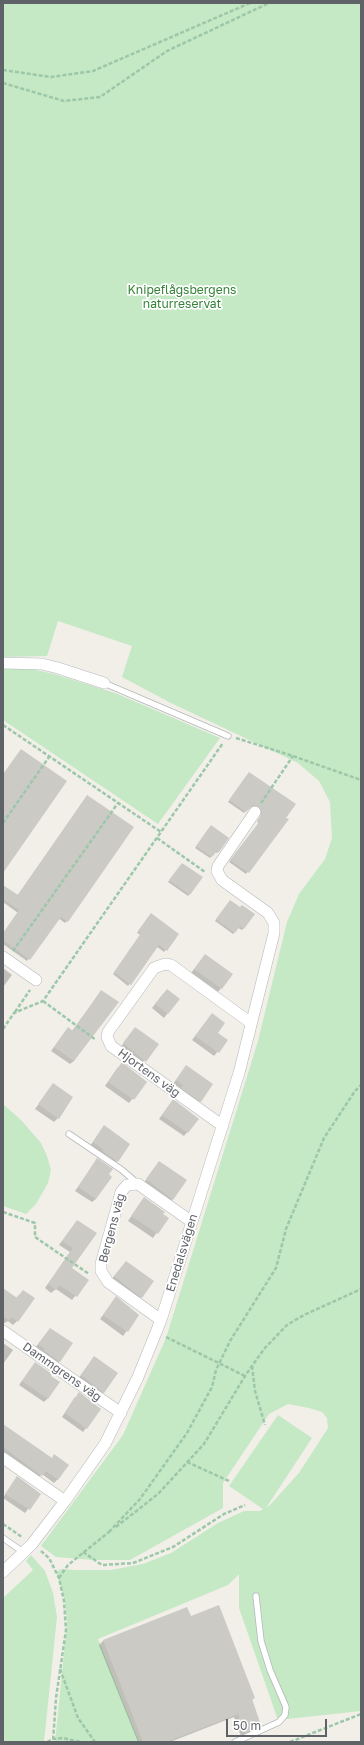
<!DOCTYPE html>
<html>
<head>
<meta charset="utf-8">
<style>
	body { margin:0 }
	#map { position:relative; width:364px; height:1745px; overflow:hidden; background:#f1efe8; font-family:"Golos Text",sans-serif }
	canvas { display:block }
	.frame { position:absolute; inset:0; border:4px solid #5f6368; pointer-events:none }
	.scale { position:absolute; left:226px; top:1719px; width:101px; height:18px; box-sizing:border-box; border:2px solid #5f6368; border-top:0; padding-left:5px; font-size:12px; line-height:14px; white-space:nowrap; color:#5f6368; -webkit-text-stroke:3px #fff; paint-order:stroke }
</style>
</head>
<body>
<div id="map">
<canvas width="364" height="1745"></canvas>
<div class="frame"></div>
<div class="scale">50 m</div>
</div>
<script>
const g = document.querySelector('canvas').getContext('2d');
g.lineJoin = 'round';
function fill(path, color) { g.fillStyle = color; g.fill(path, 'evenodd'); }
const poly = rows => new Path2D(rows.map(r => 'M' + r).join(''));
function strokePath(path, color, width, dash) { g.strokeStyle = color; g.lineWidth = width; g.lineCap = dash ? 'butt' : 'round'; g.setLineDash(dash || []); g.stroke(path); }
function write(font, color, halo, rows, align = 'center') {
  g.font = font + ' "Golos Text",sans-serif'; g.lineWidth = 3.5; g.setLineDash([]); g.textBaseline = 'middle'; g.strokeStyle = halo; g.fillStyle = color; for (const [text, x, y, turn = 0] of rows) {
    g.save(); g.translate(x, y); g.rotate((+turn || 0) * Math.PI / 180); g.textAlign = isNaN(turn) ? turn : align; if (halo) g.strokeText(text, 0, 0); g.fillText(text, 0, 0); g.restore();
  }
}
const green = poly([
	[3,3,361,3,361,1711,278,1720,239,1608,239,1574,228,1585,98,1639,139,1742,55,1742,67,1624,65,1600,56,1572,61,1569,73,1570,111,1570,143,1564,171,1553,218,1523,244,1511,260,1511,263,1509,229,1486,278,1415,312,1438,266,1508,270,1505,299,1473,328,1428,327,1418,322,1412,309,1408,288,1404,269,1414,223,1483,223,1508,130,1560,93,1560,56,1557,41,1546,123,1435,166,1338,258,1041,287,922,299,894,325,859,332,838,330,802,319,781,298,763,171,703,122,677,132,646,58,621,47,656,3,657],
	[27,668,54,674,115,693,220,738,158,824,3,720,3,669],
	[3,1104,21,1120,41,1143,47,1156,51,1170,48,1183,36,1204,26,1214,3,1206],
	[31,1555,45,1571,53,1593,57,1617,44,1742,3,1742,3,1598,33,1570,26,1561]
]);
const shadow = poly([
	[247,775,287,820,246,874,229,862,259,823,257,822,261,815,257,807,249,807,244,813,228,802],
	[85,799,67,921,65,923,58,918,27,961,3,944,3,934,18,913,3,902,3,886,17,896],
	[209,828,227,838,218,852,216,853,215,852,210,858,195,848],
	[181,865,201,878,188,896,168,882],
	[229,903,254,915,242,930,238,928,233,934,215,921],
	[149,916,178,934,164,952,156,946,128,986,113,974,141,935,137,933],
	[205,955,232,974,218,992,191,973],
	[3,968,12,975,3,987],
	[101,991,74,1061,70,1064,51,1051,65,1032,72,1031],
	[163,994,179,999,164,1018,152,1008],
	[212,1014,217,1033,227,1040,214,1056,192,1040],
	[135,1028,157,1044,141,1065,120,1048],
	[118,1067,146,1082,129,1103,105,1086],
	[183,1070,200,1101,197,1105,173,1084],
	[53,1085,58,1118,54,1122,35,1109],
	[170,1104,198,1119,184,1136,159,1119],
	[101,1130,129,1144,113,1165,90,1146],
	[159,1162,172,1200,169,1203,143,1184],
	[94,1164,96,1199,92,1202,75,1191],
	[141,1202,167,1218,153,1238,128,1221],
	[77,1221,70,1268,88,1280,72,1300,56,1289,51,1293,45,1288,70,1252,59,1245],
	[126,1262,141,1297,137,1301,111,1280],
	[3,1289,16,1298,23,1291,17,1321,13,1325,8,1321,5,1323,3,1322],
	[116,1298,138,1315,123,1336,100,1319],
	[50,1329,59,1362,56,1365,35,1348],
	[3,1343,13,1350,3,1364],
	[94,1357,104,1392,100,1396,78,1379],
	[32,1367,48,1398,44,1402,19,1385],
	[75,1397,86,1428,83,1432,62,1417],
	[3,1425,58,1479,54,1483,42,1474,37,1479,3,1456],
	[14,1481,39,1494,25,1513,3,1498],
	[186,1608,190,1618,254,1698,251,1701,260,1725,256,1729,241,1736,234,1717,170,1742,138,1742,99,1645,103,1641]
]);
const building = poly([
	[21,749,67,781,3,873,3,774],
	[249,772,296,804,286,818,289,819,249,873,230,860,260,821,258,820,262,813,261,809,255,805,252,806,246,812,229,800],
	[87,795,134,827,68,922,61,917,30,960,3,940,3,933,19,910,3,899,3,885,18,895],
	[211,825,229,838,219,852,217,851,212,857,196,846],
	[182,863,203,877,190,895,169,880],
	[230,900,240,907,242,905,255,914,244,929,240,926,235,933,216,919],
	[151,913,179,934,167,951,159,945,131,985,114,972,141,933,138,931],
	[205,954,233,974,222,989,194,969],
	[167,989,180,999,168,1014,155,1004],
	[101,990,119,1002,74,1061,54,1047,68,1027,73,1031],
	[212,1013,225,1023,218,1033,228,1040,219,1053,195,1036],
	[135,1027,159,1044,146,1062,123,1043],
	[122,1062,147,1082,134,1100,108,1082],
	[186,1065,213,1084,201,1102,181,1088,183,1085,176,1080],
	[53,1083,73,1097,59,1119,38,1104],
	[173,1099,199,1119,188,1133,162,1115],
	[104,1125,130,1144,118,1162,102,1151,104,1150,93,1142],
	[97,1158,113,1169,109,1174,112,1177,96,1199,78,1187],
	[159,1161,187,1180,173,1200,146,1179],
	[144,1197,165,1212,163,1214,169,1218,158,1234,131,1216],
	[77,1220,97,1233,72,1268,89,1280,77,1297,59,1285,56,1290,48,1284,73,1248,62,1241],
	[126,1261,154,1281,142,1298,114,1276],
	[3,1288,17,1298,23,1290,35,1298,18,1322,12,1317,9,1320,3,1316],
	[116,1296,139,1315,128,1332,103,1315],
	[50,1328,73,1343,60,1362,43,1350,45,1349,38,1344],
	[94,1356,118,1373,104,1393,81,1375],
	[35,1362,52,1374,51,1376,60,1382,48,1399,22,1381],
	[79,1392,101,1409,87,1429,65,1413],
	[3,1424,52,1458,54,1454,69,1465,58,1480,46,1471,42,1476,3,1447],
	[17,1476,41,1494,30,1510,5,1494],
	[219,1605,255,1698,252,1699,261,1725,245,1733,238,1714,166,1742,143,1742,103,1640,187,1607,191,1616]
]);
const path = poly([
	[3,70,51,77,93,71,250,3],
	[3,83,64,101,100,97,167,51,269,3],
	[3,725,161,832],
	[236,738,293,756,361,780],
	[261,803,293,756],
	[3,823,49,757],
	[157,838,205,872],
	[13,951,118,803],
	[43,1001,96,1040],
	[15,1012,30,990],
	[3,1029,14,1013,43,1001,223,743],
	[3,1212,35,1223,35,1237,89,1274],
	[166,1337,245,1376],
	[252,1366,255,1391,265,1425],
	[187,1462,229,1481],
	[3,1524,22,1537],
	[116,1527,158,1494,204,1444,245,1376,264,1349,287,1325,304,1315,361,1289],
	[109,1532,140,1499,187,1433,212,1387,216,1370,230,1341,276,1268,286,1229,324,1138,355,1091,361,1085],
	[41,1551,49,1558,59,1578,64,1601,66,1630,56,1698,53,1742],
	[83,1552,102,1565,133,1563,173,1547,224,1514,245,1505],
	[59,1578,68,1565,109,1532],
	[60,1669,78,1718,95,1742],
	[47,1742,53,1739,63,1738,80,1742],
	[290,1742,361,1714]
]);
const lane = poly([
	[104,683,228,736],
	[69,1134,122,1170,137,1183],
	[3,1538,23,1552],
	[235,1742,279,1722,285,1715,286,1707,270,1670,261,1641,256,1596]
]);
const street = poly([
	[3,663,42,664,58,668,104,683],
	[3,957,36,980],
	[223,1126,111,1046,107,1037,108,1032,154,968,165,964,171,965,251,1023],
	[161,1320,108,1282,101,1271,101,1264,121,1192,127,1185,138,1184,192,1222],
	[3,1331,121,1413],
	[3,1458,65,1501],
	[3,1572,32,1544,65,1501,105,1444,138,1377,161,1320,239,1073,274,933,274,923,268,913,222,880,217,871,218,866,255,812]
]);
const parkNames = [
	["Knipeflågsbergens",182,290],
	["naturreservat",182,304]
];
const streetNames = [
	["Hjortens väg",149,1073,36],
	["Bergens väg",112,1228,-75],
	["Enedalsvägen",182,1253,-73],
	["Dammgrens väg",62,1372,35]
];
fill(green, '#c5e8c5');
fill(shadow, '#0003');
fill(building, '#cccac5');
strokePath(lane, '#b5b8bc', 7);
strokePath(street, '#b5b8bc', 12);
strokePath(path, '#9cc7a9', 2.5, [4, 2]);
strokePath(lane, '#fff', 5.5);
strokePath(street, '#fff', 11);
write('12px', '#348238', '#fff', parkNames);
write('12px', '#5f6368', '#fff', streetNames);
</script>
</body>
</html>
